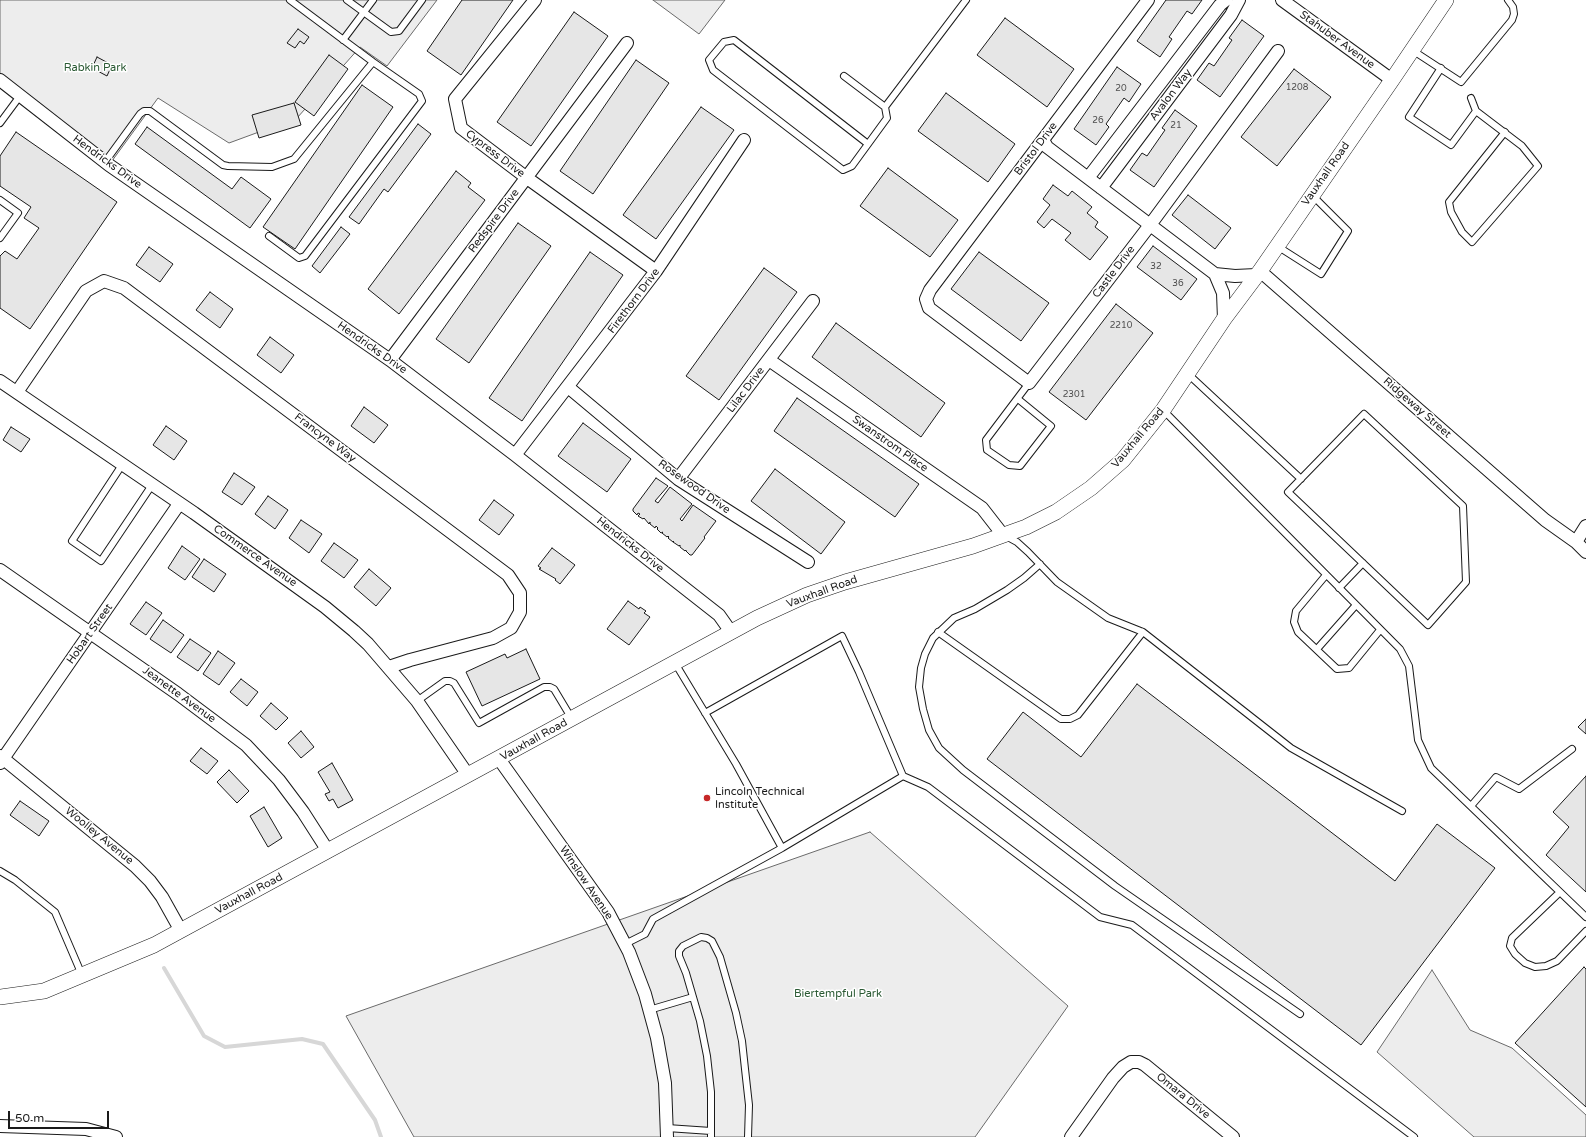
<!DOCTYPE html>
<html>
<head>
<meta charset="utf-8">
<style>
	body { margin:0 }
	#map { position:relative; width:1586px; height:1137px; overflow:hidden; background:#fff; font-family:"Varela Round",sans-serif }
	canvas { display:block }
	.scale { position:absolute; left:8px; top:1111px; width:101px; height:18px; box-sizing:border-box; border:2px solid #1a1a1a; border-top:0; padding-left:5px; font-size:12px; line-height:14px; white-space:nowrap; color:#1a1a1a; -webkit-text-stroke:3px #fff; paint-order:stroke }
</style>
</head>
<body>
<div id="map">
<canvas width="1586" height="1137"></canvas>
<div class="scale">50 m</div>
</div>
<script>
const g = document.querySelector('canvas').getContext('2d');
g.lineJoin = 'round';
function fill(path, color) { g.fillStyle = color; g.fill(path, 'evenodd'); }
const poly = rows => new Path2D(rows.map(r => 'M' + r).join(''));
function strokePath(path, color, width, dash) { g.strokeStyle = color; g.lineWidth = width; g.lineCap = dash ? 'butt' : 'round'; g.setLineDash(dash || []); g.stroke(path); }
function write(font, color, halo, rows, align = 'center') {
  g.font = font + ' "Varela Round",sans-serif'; g.lineWidth = 3; g.setLineDash([]); g.textBaseline = 'middle'; g.strokeStyle = halo; g.fillStyle = color; for (const [text, x, y, turn = 0] of rows) {
    g.save(); g.translate(x, y); g.rotate((+turn || 0) * Math.PI / 180); g.textAlign = isNaN(turn) ? turn : align; if (halo) g.strokeText(text, 0, 0); g.fillText(text, 0, 0); g.restore();
  }
}
const green = poly([
	[0,0,437,0,387,66,360,47,297,118,229,143,158,98,109,165,0,81,0,0],
	[653,0,725,0,699,34,653,0],
	[870,832,1068,1006,975,1137,414,1137,346,1016,870,832],
	[1432,970,1470,1030,1512,1048,1586,1115,1586,1137,1474,1137,1377,1052,1432,970]
]);
const stream = poly([
	[164,968,204,1036,225,1047,302,1039,323,1044,375,1120,381,1137]
]);
const building = poly([
	[462,0,513,0,461,75,427,51,462,0],
	[1166,0,1202,0,1192,14,1187,11,1169,37,1172,39,1160,57,1137,41,1166,0],
	[574,12,608,36,531,146,497,122,574,12],
	[1005,18,1074,69,1047,107,977,55,1005,18],
	[1242,20,1264,36,1220,97,1197,80,1209,63,1214,66,1232,40,1229,38,1242,20],
	[298,29,309,37,304,44,300,41,295,48,287,43,298,29],
	[329,55,348,69,314,116,295,102,329,55],
	[97,57,112,65,107,76,92,68,97,57],
	[636,60,669,83,593,194,560,171,636,60],
	[1117,67,1141,84,1129,102,1124,98,1106,124,1109,127,1096,145,1074,129,1117,67],
	[1294,69,1331,97,1277,166,1241,137,1294,69],
	[362,85,393,107,295,249,263,227,362,85],
	[946,93,1015,144,988,182,918,131,946,93],
	[294,103,301,125,259,138,252,115,294,103],
	[701,107,734,130,656,239,623,215,701,107],
	[1175,110,1197,126,1154,187,1130,170,1142,153,1147,156,1165,130,1162,128,1175,110],
	[418,124,431,134,388,192,384,189,359,224,349,217,418,124],
	[147,127,232,189,241,177,271,199,250,228,135,144,147,127],
	[16,132,117,202,30,329,0,308,0,256,5,251,17,259,39,228,24,218,31,207,0,186,0,156,16,132],
	[888,168,958,220,930,257,860,206,888,168],
	[456,171,471,183,468,187,485,200,399,314,368,289,456,171],
	[1053,185,1068,196,1072,191,1092,207,1087,213,1098,222,1095,227,1108,237,1090,260,1065,240,1071,233,1052,219,1044,228,1037,222,1050,205,1043,199,1053,185],
	[1188,195,1231,228,1215,249,1172,215,1188,195],
	[518,223,551,246,469,363,436,339,518,223],
	[341,227,350,234,320,273,312,266,341,227],
	[1153,246,1197,279,1181,300,1137,267,1153,246],
	[149,247,173,264,160,282,136,265,149,247],
	[590,252,623,275,522,421,489,398,590,252],
	[979,252,1049,303,1021,341,951,289,979,252],
	[764,268,797,292,719,400,686,376,764,268],
	[210,292,233,309,220,328,196,310,210,292],
	[1116,304,1153,333,1086,420,1049,392,1116,304],
	[836,323,945,403,921,437,812,357,836,323],
	[270,337,294,355,281,373,257,355,270,337],
	[797,398,919,484,895,517,774,431,797,398],
	[364,407,388,425,374,443,351,426,364,407],
	[583,423,631,459,607,492,558,456,583,423],
	[166,426,187,441,174,460,153,445,166,426],
	[11,427,30,439,21,452,3,440,11,427],
	[775,469,845,522,821,554,751,501,775,469],
	[234,473,255,487,242,505,222,492,234,473],
	[656,478,668,486,655,501,658,503,670,487,692,504,680,519,682,521,693,505,716,521,704,537,705,538,692,555,690,555,686,551,686,550,685,551,680,547,680,545,679,546,673,542,674,541,673,542,668,538,669,537,668,536,667,537,662,533,663,532,661,533,657,529,658,528,656,526,655,528,650,524,650,522,649,524,644,518,643,519,638,516,640,514,638,513,637,515,633,511,633,509,656,478],
	[268,496,288,510,275,529,255,514,268,496],
	[494,500,514,515,499,535,479,520,494,500],
	[301,520,322,534,309,553,289,538,301,520],
	[334,543,358,560,344,578,321,561,334,543],
	[182,546,200,559,185,580,168,568,182,546],
	[552,548,575,565,560,584,555,580,556,579,539,569,541,568,538,566,552,548],
	[204,559,226,574,214,592,192,577,204,559],
	[369,569,391,588,376,606,354,587,369,569],
	[628,601,639,609,640,607,646,611,644,613,650,617,629,645,607,629,628,601],
	[146,602,162,613,146,635,130,624,146,602],
	[163,620,184,635,171,653,150,639,163,620],
	[190,639,211,653,198,671,177,657,190,639],
	[526,649,540,679,482,706,466,672,505,654,507,658,526,649],
	[218,651,235,663,219,685,203,674,218,651],
	[241,679,258,692,247,706,230,692,241,679],
	[1137,684,1395,881,1437,824,1495,868,1361,1045,987,759,1023,712,1081,757,1137,684],
	[271,703,288,718,276,730,260,716,271,703],
	[1586,719,1586,734,1578,727,1586,719],
	[301,731,314,747,301,758,288,743,301,731],
	[201,748,218,761,207,774,190,761,201,748],
	[332,763,353,800,338,808,333,799,329,801,325,794,330,792,318,772,332,763],
	[229,770,249,791,237,803,217,782,229,770],
	[1586,776,1586,892,1546,855,1569,827,1553,812,1586,776],
	[20,801,49,821,39,836,10,815,20,801],
	[264,807,282,838,268,847,250,816,264,807],
	[1584,967,1586,969,1586,1107,1515,1043,1584,967]
]);
const service = poly([
	[347,0,391,32,399,31,422,0],
	[343,40,373,0],
	[1412,50,1461,82,1512,20,1514,14,1513,7,1508,0],
	[1441,68,1409,117,1451,145,1476,111,1471,98],
	[844,76,885,107,966,0],
	[1476,111,1522,146,1538,166,1472,242,1462,232,1451,212,1449,202,1505,132],
	[0,123,20,96],
	[868,144,734,40,724,42,709,60,713,70,843,170,852,166,887,118,885,107],
	[105,162,140,114,144,111,150,111,223,165,228,166,272,167,294,159,373,62],
	[0,200,18,213,0,238],
	[269,236,299,258,305,256,422,101,419,94,373,62,290,0],
	[1277,246,1321,274,1348,231,1312,195],
	[1188,374,1301,479],
	[1018,399,1051,426,1020,466,1009,465,987,450,986,440,1029,383],
	[1163,410,1400,649,1409,666,1418,740,1431,768,1586,917],
	[1364,414,1463,506,1466,582,1428,625,1288,492,1364,414],
	[122,465,72,541,101,561,152,485],
	[1006,536,1017,542,1028,552,1057,582,1108,618,1143,632,1291,748,1402,811],
	[1040,564,1024,578,1007,590,975,609,954,618,933,638,925,654,921,668,919,687,923,709,929,730,939,748,963,770,1115,886,1300,1014],
	[1326,575,1296,611,1294,622,1298,632,1337,669,1349,668,1380,630],
	[1339,588,1363,563],
	[938,632,1061,719,1070,719,1078,715,1143,632],
	[1317,649,1356,605],
	[417,701,445,681,450,681,454,683,479,723,544,687,550,687,554,689,572,719],
	[705,713,842,636,859,672,903,776,782,848],
	[903,776,928,787,1100,917,1132,925,1414,1137],
	[1471,806,1496,777,1519,789,1572,749],
	[0,871,15,880,55,912,82,975],
	[1560,892,1512,938,1510,946,1515,954,1525,963,1535,967,1546,966,1557,961,1586,931],
	[625,944,645,934,653,919,782,848,736,764,675,663],
	[649,1010,693,997],
	[667,1128,711,1131],
	[711,1137,711,1092,707,1056,700,1021,686,973,679,956,679,951,683,946,701,937,707,938,712,941,720,957,736,1013,742,1041,745,1069,749,1105,748,1137]
]);
const minor = poly([
	[535,0,455,99,461,128,527,178,656,271],
	[1148,0,930,290,926,299,929,308,1029,383,1150,225,1278,51],
	[1282,0,1392,80],
	[0,80,109,165,390,360,515,455,719,615,731,632],
	[1043,140,1047,147,1215,274,1235,276,1256,275],
	[1088,178,1220,5,1226,0],
	[1101,188,1231,15,1239,0],
	[1260,271,1545,520,1576,542,1586,552],
	[1215,274,1223,293,1224,319],
	[390,360,627,43],
	[769,360,982,508,1003,535],
	[0,381,194,513,325,607,354,631,368,644,417,701,468,775],
	[568,387,678,479,808,562],
	[17,392,86,291,104,281,124,288,508,575,520,593,520,612,511,628,493,638,410,660,389,667],
	[515,455,656,271,744,140],
	[678,479,813,301],
	[1576,542,1586,526],
	[0,570,178,694,246,745,279,780,303,812,328,851],
	[0,756,135,866,150,881,162,897,181,931],
	[499,759,608,912,629,952,645,994,657,1038,665,1083,667,1137],
	[0,763,179,504],
	[0,1126,86,1129,116,1137],
	[1071,1137,1113,1078,1123,1067,1131,1062,1139,1062,1145,1065,1233,1137]
]);
const tertiary = poly([
	[0,997,44,991,154,945,757,618,807,595,845,582,973,546,1026,527,1056,512,1091,488,1123,460,1163,410,1224,319,1260,271,1392,80,1446,0]
]);
const markers = [
	[707,798,4,"#c62828"]
];
const numberNames = [
	["1208",1297,88],
	["20",1121,89],
	["26",1098,121],
	["21",1176,126],
	["32",1156,267],
	["36",1178,284],
	["2210",1121,326],
	["2301",1074,395]
];
const streetNames = [
	["Stahuber Avenue",1337,40,36],
	["Avalon Way",1171,95,-53],
	["Bristol Drive",1036,149,-53],
	["Cypress Drive",495,154,37],
	["Hendricks Drive",107,162,36],
	["Vauxhall Road",1326,174,-55],
	["Redspire Drive",494,221,-53],
	["Castle Drive",1114,272,-53],
	["Firethorn Drive",634,301,-53],
	["Hendricks Drive",372,348,35],
	["Lilac Drive",746,390,-53],
	["Ridgeway Street",1417,408,41],
	["Francyne Way",325,438,37],
	["Vauxhall Road",1138,438,-50],
	["Swanstrom Place",890,444,35],
	["Rosewood Drive",694,487,35],
	["Hendricks Drive",630,545,38],
	["Commerce Avenue",255,556,35],
	["Vauxhall Road",822,592,-20],
	["Hobart Street",90,634,-55],
	["Jeanette Avenue",179,695,36],
	["Vauxhall Road",534,740,-29],
	["Woolley Avenue",99,836,39],
	["Winslow Avenue",586,883,56],
	["Vauxhall Road",249,894,-28],
	["Omara Drive",1183,1096,39]
];
const parkNames = [
	["Rabkin Park",95,68],
	["Biertempful Park",838,994]
];
const poiNames = [
	["Lincoln Technical",715,792],
	["Institute",715,805]
];
fill(green, '#ededed');
strokePath(green, '#6a6a6a', 1);
strokePath(stream, '#d7d7d7', 4);
fill(building, '#e6e6e6');
strokePath(building, '#1a1a1a', 1);
strokePath(service, '#1a1a1a', 8);
strokePath(minor, '#1a1a1a', 14);
strokePath(tertiary, '#1a1a1a', 16);
strokePath(service, '#fff', 6);
strokePath(minor, '#fff', 12);
strokePath(tertiary, '#fff', 15);
for (const [x, y, r, color] of markers) { const dot = new Path2D(); dot.arc(x, y, r, 0, 2 * Math.PI); g.fillStyle = color; g.fill(dot); strokePath(dot, '#fff', 1.5); }
write('9px', '#4d4d4d', null, numberNames);
write('11px', '#1a1a1a', '#fff', streetNames);
write('11px', '#2b5a34', '#fff', parkNames);
write('11px', '#1a1a1a', '#fff', poiNames, 'left');
</script>
</body>
</html>
